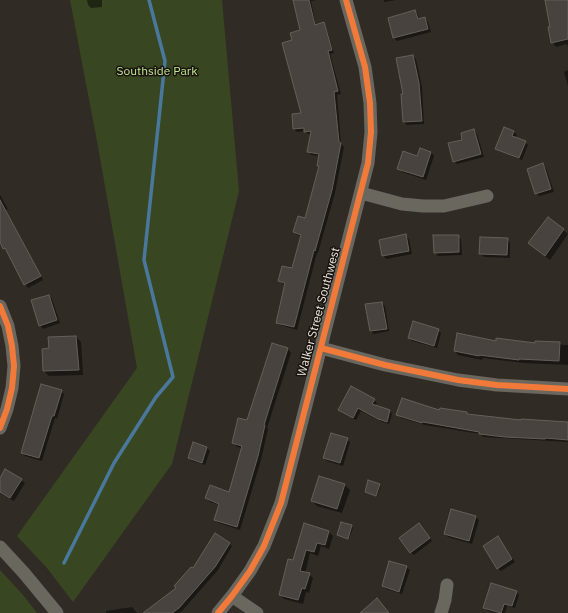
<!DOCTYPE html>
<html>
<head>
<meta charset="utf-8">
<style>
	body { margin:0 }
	canvas { display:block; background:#312b25 }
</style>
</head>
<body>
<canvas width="568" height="613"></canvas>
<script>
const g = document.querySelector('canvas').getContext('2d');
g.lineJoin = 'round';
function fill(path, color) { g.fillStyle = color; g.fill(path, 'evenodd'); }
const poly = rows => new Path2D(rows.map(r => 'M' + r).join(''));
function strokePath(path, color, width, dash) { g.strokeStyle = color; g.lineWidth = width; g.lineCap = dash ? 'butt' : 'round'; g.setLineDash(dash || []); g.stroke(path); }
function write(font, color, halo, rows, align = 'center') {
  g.font = font + ' "IBM Plex Sans",sans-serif'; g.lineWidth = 3; g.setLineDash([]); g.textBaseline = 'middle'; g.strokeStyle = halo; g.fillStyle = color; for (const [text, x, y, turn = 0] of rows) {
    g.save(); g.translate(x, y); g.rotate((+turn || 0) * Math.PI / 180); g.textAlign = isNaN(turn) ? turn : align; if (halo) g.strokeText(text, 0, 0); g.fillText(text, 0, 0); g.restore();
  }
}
const green = poly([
	[70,0,222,0,239,191,172,464,73,602,47,568,17,536,137,368,97,141],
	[0,570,23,595,37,613,0,613]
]);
const shadow = poly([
	[87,0,102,0,102,7,91,8,88,5],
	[294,0,317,0,311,1,316,26,323,24,326,27,334,53,330,54,341,94,337,95,341,144,344,147,335,193,318,253,317,253,297,330,280,325,277,322,286,284,283,284,279,280,292,269,302,236,297,235,294,232,306,219,319,166,320,156,311,155,308,151,312,134,308,134,305,131,297,132,294,129,303,114,301,30],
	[383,0,396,0,385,2],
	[546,0,568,0,568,47,567,44,556,47,552,42,551,27],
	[415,11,418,14,419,20,425,18,428,22,431,32,397,41,394,38,389,18],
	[413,56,416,59,422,87,424,124,407,125,404,122,404,95],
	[568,70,568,86,564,72],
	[474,130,477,134,484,157,457,164,454,161],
	[514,132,517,135,515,138,525,142,528,145,522,160,500,151,497,148],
	[431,152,434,156,426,180,402,172,399,169,418,157],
	[543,165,546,168,554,192,539,196,536,193],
	[0,195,8,209,6,210,43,280,28,288,25,284,8,252,0,241],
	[548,218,568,234,550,260,529,243],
	[405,236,409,239,412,254,387,259,383,256,380,241],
	[458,236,461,239,462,255,438,256,435,252],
	[481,238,507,239,510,242,510,258,484,257,480,254],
	[49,296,52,299,60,323,43,329,40,325],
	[382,303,385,306,389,331,374,334,371,331],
	[438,330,441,333,437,348,412,341,409,338],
	[76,337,81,342,83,375,49,376,44,371,50,349],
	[497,342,536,344,560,343,562,345,568,345,568,365,523,363,483,358,482,360,458,355,455,351],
	[288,349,291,353,267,428,268,429,261,460,240,530,219,523,215,520,220,505,210,502,206,498,229,493,243,448,237,447,234,443,248,421],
	[352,387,374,400,377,403,375,406,390,411,392,414,389,424,382,422,361,411,356,420,342,413,339,410],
	[61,391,64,394,57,419,55,418,42,461,25,456,22,453],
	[440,411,467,413,469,416,522,421,568,423,568,442,483,437,480,434,425,425,401,418,398,415],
	[347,439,350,442,343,466,327,461,324,458],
	[207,448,210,451,205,465,192,461,189,458],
	[6,470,25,483,14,501,0,493,0,480],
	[345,485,350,490,342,513,317,506,312,501],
	[379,485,381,486,377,496,366,492],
	[476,517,479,520,472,544,448,537,445,534],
	[305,525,329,532,333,536,329,549,321,546,318,556,310,553,305,573,309,574,313,578,309,593,306,592,303,604,284,599,280,595,293,562],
	[351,526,353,528,349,539,338,535],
	[422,527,432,541,414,555,410,552],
	[498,538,515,562,501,571,498,568],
	[229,543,232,546,218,570,182,611,179,613,147,613,178,588,193,570],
	[406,567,410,570,402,594,386,589,383,586],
	[516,591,519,595,515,608,507,606,505,613,495,613,488,611,484,608],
	[132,607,137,613,106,613,106,611]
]);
const stream = poly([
	[64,563,114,463,156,397,173,377,144,260,165,61,149,0]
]);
const building = poly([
	[293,0,309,0,315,25,324,22,332,50,328,51,338,91,334,92,339,142,341,143,332,190,315,251,314,250,294,327,276,323,285,283,278,281,282,266,292,268,301,235,293,232,298,216,305,218,319,166,317,166,319,154,307,152,311,131,304,132,304,128,293,129,292,114,301,113,282,43,292,40,290,33,300,30,293,0],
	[545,0,568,0,568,39,551,43,548,27,550,27,545,0],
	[415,10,418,19,425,17,428,29,393,38,388,18,415,10],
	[413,55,419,83,422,121,403,122,401,94,403,94,396,58,413,55],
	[504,127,514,131,512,136,526,141,519,158,495,149,504,127],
	[474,129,481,154,453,162,448,143,462,140,461,133,474,129],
	[420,148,431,152,423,177,397,169,403,151,417,156,420,148],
	[543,163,551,189,535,194,527,169,543,163],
	[0,200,41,276,24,285,5,248,3,249,0,242,0,200],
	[548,217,564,229,545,256,528,243,548,217],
	[406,234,409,251,382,256,379,240,406,234],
	[433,235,459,235,459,252,434,253,433,235],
	[480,237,508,238,507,255,479,254,480,237],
	[49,295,57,320,39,326,31,300,49,295],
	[382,302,387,329,370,331,365,304,382,302],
	[413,321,439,329,434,346,408,338,413,321],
	[457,333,496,341,496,338,535,343,535,341,560,342,559,361,519,359,519,360,479,355,479,356,454,351,457,333],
	[76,336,79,370,43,371,42,349,49,348,48,337,76,336],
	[272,343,288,348,264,425,265,425,258,456,237,527,214,520,219,504,205,498,210,485,229,492,242,446,232,443,238,418,247,420,272,343],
	[41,384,62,390,54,416,52,416,39,458,21,453,41,384],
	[351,386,375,399,372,404,390,410,387,422,378,419,358,408,353,418,338,410,351,386],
	[402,398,439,410,440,408,467,412,467,414,521,420,521,419,568,422,568,440,546,438,545,439,505,437,479,434,479,432,423,422,422,423,396,415,402,398],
	[331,433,348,438,340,463,323,458,331,433],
	[193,442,207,447,202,463,188,458,193,442],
	[5,469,22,479,10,498,0,492,0,478,5,469],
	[319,476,345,484,337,509,311,501,319,476],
	[368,480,380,484,376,496,365,492,368,480],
	[451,509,476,516,469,541,444,534,451,509],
	[341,522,352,525,348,539,337,535,341,522],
	[304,523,329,531,325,545,317,543,314,552,306,550,300,571,310,573,305,589,302,588,298,600,279,595,288,559,293,560,304,523],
	[419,523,430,538,410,553,399,538,419,523],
	[215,533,230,543,215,567,179,608,172,613,143,613,176,588,174,586,191,567,193,568,215,533],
	[498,536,512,559,497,569,483,546,498,536],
	[389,561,407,566,399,592,382,586,389,561],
	[491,583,517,591,512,606,504,604,501,613,483,608,491,583],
	[377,598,389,613,360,613,377,598]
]);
const minor = poly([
	[361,193,402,204,423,206,444,206,487,196],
	[0,306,8,326,12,346,14,366,12,388,7,409,0,428],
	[321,348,385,365,458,380,497,385,568,389],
	[0,547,24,573,57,613],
	[232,596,257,613],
	[218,613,232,596,250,571,264,546,281,503,368,163,371,132,370,103,365,67,346,0],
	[441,613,445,600,447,585]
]);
const cycleway = poly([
	[0,306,8,326,12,346,14,366,12,388,7,409,0,428],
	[321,348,385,365,458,380,497,385,568,389],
	[218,613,232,596,250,571,264,546,281,503,368,163,371,132,370,103,365,67,346,0]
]);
const parkNames = [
	["Southside Park",157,72]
];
const streetNames = [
	["Walker Street Southwest",319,312,-75]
];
fill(green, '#394622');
fill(shadow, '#0007');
strokePath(stream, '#49789c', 3.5);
fill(building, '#48433e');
strokePath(building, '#645f59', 1);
strokePath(minor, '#6a675f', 13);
strokePath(cycleway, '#f17a3a', 6);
write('12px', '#c2e592', '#19140f', parkNames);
write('12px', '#ece5de', '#19140f', streetNames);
</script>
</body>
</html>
